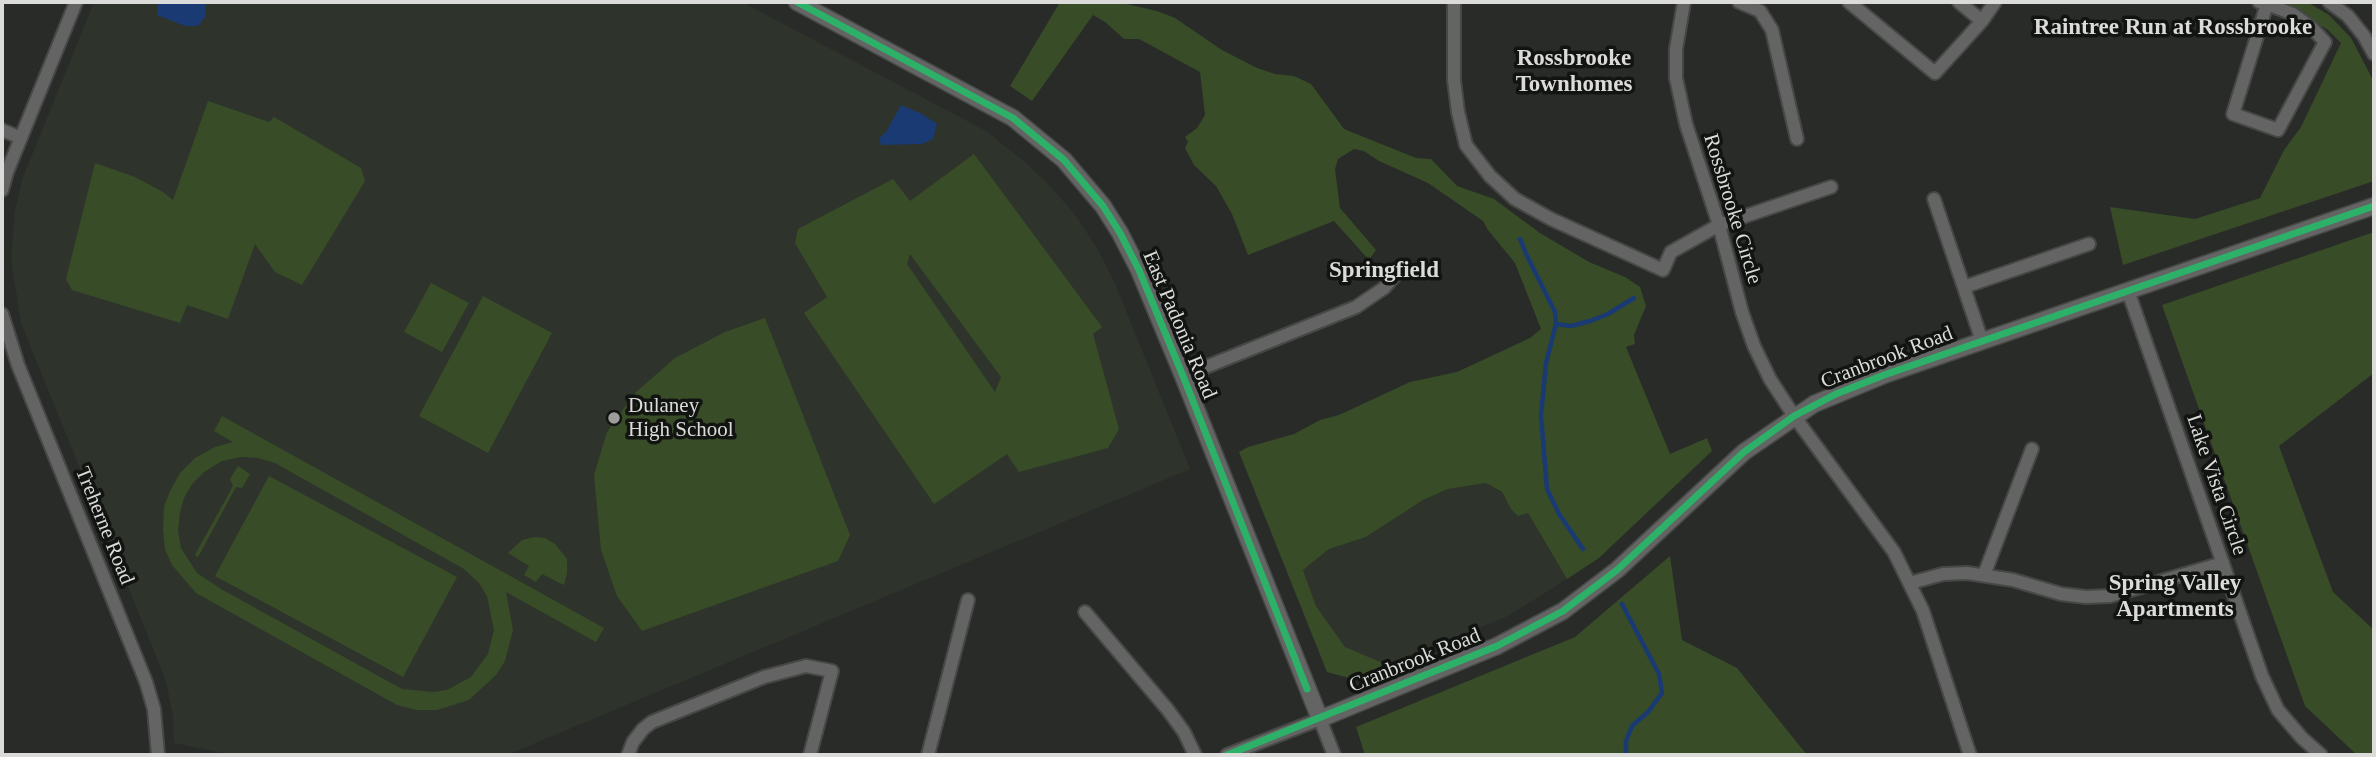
<!DOCTYPE html>
<html>
<head>
<meta charset="utf-8">
<style>
	body { margin:0 }
	#map { position:relative; width:2376px; height:757px; overflow:hidden; background:#292b28; font-family:"Times New Roman",serif }
	canvas { display:block }
	.frame { position:absolute; inset:0; border:4px solid #dbdcda; pointer-events:none }
</style>
</head>
<body>
<div id="map">
<canvas width="2376" height="757"></canvas>
<div class="frame"></div>
</div>
<script>
const g = document.querySelector('canvas').getContext('2d');
g.lineJoin = 'round';
function fill(path, color) { g.fillStyle = color; g.fill(path, 'evenodd'); }
const poly = rows => new Path2D(rows.map(r => 'M' + r).join(''));
function strokePath(path, color, width, dash) { g.strokeStyle = color; g.lineWidth = width; g.lineCap = dash ? 'butt' : 'round'; g.setLineDash(dash || []); g.stroke(path); }
function write(font, color, halo, rows, align = 'center') {
  g.font = font + ' "Times New Roman",serif'; g.lineWidth = 7; g.setLineDash([]); g.textBaseline = 'middle'; g.strokeStyle = halo; g.fillStyle = color; for (const [text, x, y, turn = 0] of rows) {
    g.save(); g.translate(x, y); g.rotate((+turn || 0) * Math.PI / 180); g.textAlign = isNaN(turn) ? turn : align; if (halo) g.strokeText(text, 0, 0); g.fillText(text, 0, 0); g.restore();
  }
}
const built = poly([
	[94,2,742,2,986,131,1026,163,1050,186,1076,216,1095,245,1114,281,1190,469,507,755,234,755,174,743,173,714,165,678,21,323,11,259,15,211,22,180],
	[1486,483,1502,493,1511,509,1528,513,1567,579,1508,616,1380,668,1382,663,1345,647,1316,606,1303,570,1329,549,1366,537,1423,500,1448,489]
]);
const green = poly([
	[1060,2,1118,2,1157,11,1175,18,1222,50,1257,68,1275,74,1294,76,1311,84,1344,129,1416,158,1431,159,1457,186,1494,199,1540,233,1589,262,1625,277,1640,287,1646,306,1634,335,1635,344,1626,347,1670,454,1707,438,1712,451,1599,558,1567,579,1528,513,1518,516,1511,509,1502,492,1486,483,1448,489,1423,500,1366,537,1329,549,1303,570,1316,606,1345,647,1383,663,1376,678,1367,683,1327,672,1239,452,1248,447,1294,434,1320,420,1339,415,1410,382,1457,372,1530,338,1541,329,1515,263,1488,230,1483,221,1428,183,1379,161,1364,151,1354,149,1338,159,1335,169,1340,208,1376,250,1369,260,1334,221,1248,255,1232,214,1216,186,1194,165,1185,148,1188,142,1185,137,1197,128,1205,115,1200,72,1139,39,1124,39,1105,22,1093,15,1032,101,1010,86],
	[2283,2,2307,2,2329,15,2351,38,2372,78,2374,86,2374,181,2123,265,2110,207,2195,219,2260,198,2284,150,2301,127,2341,43,2328,30],
	[208,101,269,122,274,117,361,168,365,181,302,285,275,272,255,244,228,319,187,305,180,323,72,290,66,279,95,163,135,177,163,192,173,200],
	[974,154,1102,327,1093,334,1119,429,1108,448,1019,472,1007,454,934,504,804,313,827,297,795,243,798,229,893,179,910,201],
	[910,254,1001,377,995,392,907,264],
	[2374,232,2374,373,2279,446,2333,592,2374,630,2374,755,2357,755,2305,706,2162,305],
	[431,283,469,303,442,352,404,332],
	[483,296,552,333,488,453,419,416],
	[765,318,850,535,838,561,642,631,617,596,601,550,594,475,607,432,634,394,675,358,725,332],
	[222,416,604,628,596,642,506,592,513,630,505,661,496,675,469,700,437,710,417,710,397,705,196,593,172,565,165,549,163,530,164,507,170,491,180,473,195,458,215,447,233,442,214,431],
	[241,457,258,458,275,463,464,569,479,583,487,596,494,630,488,654,471,677,447,690,433,692,402,689,221,589,197,573,181,548,178,531,180,512,184,498,192,484,204,472,222,461],
	[238,466,250,474,242,488,236,487,198,557,195,555,233,486,230,479],
	[269,476,457,577,403,677,215,576],
	[534,537,545,538,555,544,567,559,567,573,564,585,542,574,536,582,524,575,529,566,508,553,522,540],
	[1670,556,1682,640,1737,668,1807,755,1365,755,1356,727,1575,637]
]);
const water = poly([
	[158,2,206,2,205,17,198,26,185,26,157,15],
	[901,105,922,114,937,124,933,139,922,144,881,145,879,138,886,132]
]);
const stream = poly([
	[1520,239,1527,256,1555,312,1556,324,1546,363,1541,416,1547,489,1559,514,1583,549],
	[1556,324,1571,326,1590,321,1608,314,1634,298],
	[1622,604,1659,674,1662,693,1648,712,1632,726,1626,741,1626,755]
]);
const minor = poly([
	[1454,2,1454,80,1458,112,1466,145,1490,176,1515,199,1551,219,1663,270,1671,252,1719,225,1831,187],
	[1684,2,1676,49,1676,78,1686,124,1719,225,1742,312,1754,346,1770,379,1794,416,1894,552,1923,611,1970,755],
	[1739,2,1760,11,1772,30,1797,139],
	[1849,2,1935,73,1982,21,1995,2],
	[1959,2,1982,21],
	[2259,2,2267,4,2293,14,2312,28,2325,42,2278,130,2233,114,2267,4],
	[2329,2,2348,16,2364,36,2374,54],
	[2,130,21,138],
	[2,190,7,172,76,2],
	[1934,199,1982,341],
	[1964,287,2089,244],
	[2128,291,2262,676,2278,710,2302,738,2321,755],
	[2,314,18,365,146,682,154,709,158,755],
	[1183,376,1356,307,1384,288,1398,272],
	[1984,575,2032,449],
	[1910,583,1943,574,1967,573,2013,580,2061,594,2086,597,2110,596,2223,563],
	[1085,612,1168,710,1184,732,1195,755],
	[628,755,633,742,643,729,652,722,764,677,806,666,832,671,810,755],
	[928,755,968,600],
	[1227,755,1320,719,1334,755]
]);
const tertiary = poly([
	[797,2,1013,118,1064,160,1103,206,1120,233,1139,270,1183,376,1320,719,1497,646,1563,611,1617,570,1744,452,1814,404,1884,375,2374,206]
]);
const cycleway = poly([
	[797,2,1013,118,1064,160,1103,206,1120,233,1139,270,1183,376,1307,689],
	[1227,755,1497,646,1563,611,1617,570,1744,452,1794,416,1836,394,1884,375,2374,206]
]);
const markers = [
	[614,418,7,"#9d9e9c"]
];
const streetNames = [
	["Rossbrooke Circle",1732,209,73],
	["East Padonia Road",1179,325,67],
	["Cranbrook Road",1887,358,-21],
	["Lake Vista Circle",2216,485,71],
	["Treherne Road",104,526,68],
	["Cranbrook Road",1415,661,-22]
];
const poiNames = [
	["Dulaney",628,406],
	["High School",628,430]
];
const neighbourhoodNames = [
	["Raintree Run at Rossbrooke",2173,28],
	["Rossbrooke",1574,59],
	["Townhomes",1574,85],
	["Springfield",1384,271],
	["Spring Valley",2175,584],
	["Apartments",2175,610]
];
fill(built, '#2e342b');
fill(green, '#374c27');
fill(water, '#1a3a74');
strokePath(stream, '#1a3a74', 4.5);
strokePath(minor, '#464845', 16);
strokePath(tertiary, '#464845', 19);
strokePath(minor, '#636463', 12);
strokePath(tertiary, '#636463', 16);
strokePath(cycleway, '#2db169', 7);
for (const [x, y, r, color] of markers) { const dot = new Path2D(); dot.arc(x, y, r, 0, 2 * Math.PI); g.fillStyle = color; g.fill(dot); strokePath(dot, '#121412', 2.5); }
write('21px', '#dbdcda', '#121412', streetNames);
write('21px', '#dbdcda', '#121412', poiNames, 'left');
write('bold 23px', '#dbdcda', '#121412', neighbourhoodNames);
</script>
</body>
</html>
